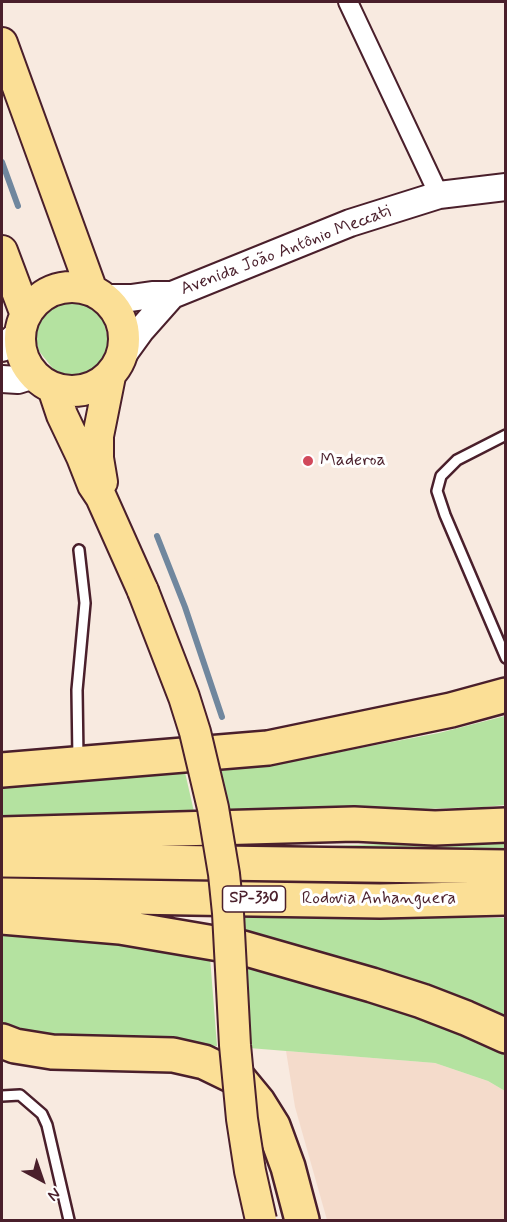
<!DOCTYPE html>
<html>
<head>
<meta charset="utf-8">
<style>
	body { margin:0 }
	#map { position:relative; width:507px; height:1222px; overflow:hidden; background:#f8eae0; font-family:Mynerve,sans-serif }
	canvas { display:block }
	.frame { position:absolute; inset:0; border:3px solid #4a1f2b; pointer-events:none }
	.north { position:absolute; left:12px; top:1150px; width:60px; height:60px; -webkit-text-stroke:4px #fff; paint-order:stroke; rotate:140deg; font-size:16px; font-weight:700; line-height:24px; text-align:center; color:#4a1f2b }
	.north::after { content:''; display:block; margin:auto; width:21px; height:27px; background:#4a1f2b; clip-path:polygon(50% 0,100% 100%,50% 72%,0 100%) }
</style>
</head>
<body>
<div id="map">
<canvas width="507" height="1222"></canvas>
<div class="frame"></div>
<div class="north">N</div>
</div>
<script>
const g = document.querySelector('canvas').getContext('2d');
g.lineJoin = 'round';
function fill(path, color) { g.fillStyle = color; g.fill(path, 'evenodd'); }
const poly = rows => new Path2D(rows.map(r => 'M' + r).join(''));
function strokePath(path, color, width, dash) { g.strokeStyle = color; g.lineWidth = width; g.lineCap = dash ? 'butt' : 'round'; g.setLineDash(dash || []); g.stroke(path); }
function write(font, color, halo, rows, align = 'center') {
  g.font = font + ' Mynerve,sans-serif'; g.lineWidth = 6; g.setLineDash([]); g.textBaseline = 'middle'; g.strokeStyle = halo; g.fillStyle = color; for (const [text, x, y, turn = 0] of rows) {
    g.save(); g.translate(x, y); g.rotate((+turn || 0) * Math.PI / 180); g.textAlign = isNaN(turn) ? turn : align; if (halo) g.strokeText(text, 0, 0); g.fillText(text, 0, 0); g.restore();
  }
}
const built = poly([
	[286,1051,435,1063,488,1081,505,1091,505,1220,327,1220,295,1107]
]);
const green = poly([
	[67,299,90,304,103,319,110,347,102,368,82,382,70,380,54,370,39,351,33,329,40,315,49,305],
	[505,716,505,805,484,807,231,815,219,764,283,761,334,753,439,733],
	[184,768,195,816,2,823,2,781],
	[506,839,505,848,335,849,332,846],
	[242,916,505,918,505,1023,243,936],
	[2,930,88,935,210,957,217,1046,45,1041,2,1028],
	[245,962,359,993,505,1050,505,1091,488,1081,435,1063,249,1048]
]);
const stream = poly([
	[2,162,18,206],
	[157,536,185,607,222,717]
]);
const lane = poly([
	[506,435,457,460,441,476,437,491,445,515,506,658],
	[78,759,77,690,85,603,79,550],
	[2,1096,20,1095,42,1114,47,1125,69,1220]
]);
const street = poly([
	[348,2,439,195]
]);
const secondary = poly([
	[105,298,131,298,152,295,172,295,350,223,439,195,506,187],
	[2,348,20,333],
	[120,359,141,330,172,295],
	[2,379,18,380,34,375]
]);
const primary = poly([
	[2,43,92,291],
	[2,251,26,315],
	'20 339a52 52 0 1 1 104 0a52 52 0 1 1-104 0Z',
	[53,388,62,415,82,457,93,485,101,497,143,591],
	[102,482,98,458,98,436,110,376]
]);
const highway = poly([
	[2,770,268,748,451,710,506,695],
	[2,834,354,824,435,828,506,825],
	[2,860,506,867],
	[2,895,380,901,506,898],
	[2,917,120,927,243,948,372,985,422,1001,466,1018,506,1036],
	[2,1041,15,1046,52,1052,173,1055,204,1062,239,1079,258,1102,273,1126,288,1167,302,1220]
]);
const primaryBridge = poly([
	[143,591,184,697,195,732,213,808,224,874,228,913,235,1045,242,1119,250,1171,261,1220]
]);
const markers = [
	[308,461,6,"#d1495b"]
];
const shields = [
	[254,899,63]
];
const shieldNames = [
	["SP-330",254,899]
];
const streetNames = [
	["Avenida João Antônio Meccati",286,251,-21],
	["Rodovia Anhanguera",379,899]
];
const poiNames = [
	["Maderoa",320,461]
];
fill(built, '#f4dbcb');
fill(green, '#b4e2a0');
strokePath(stream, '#70879e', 6);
strokePath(lane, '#4a1f2b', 14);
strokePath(street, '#4a1f2b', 22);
strokePath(secondary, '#4a1f2b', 30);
strokePath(primary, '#4a1f2b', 34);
strokePath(highway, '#4a1f2b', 38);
strokePath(lane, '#fff', 9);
strokePath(street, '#fff', 18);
strokePath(secondary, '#fff', 26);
strokePath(primary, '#fbdf96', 30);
strokePath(highway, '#fbdf96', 33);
strokePath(primaryBridge, '#4a1f2b', 34, []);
strokePath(primaryBridge, '#fbdf96', 30);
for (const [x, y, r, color] of markers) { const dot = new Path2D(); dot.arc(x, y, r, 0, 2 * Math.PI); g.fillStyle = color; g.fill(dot); strokePath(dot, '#fff', 2); }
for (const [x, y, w] of shields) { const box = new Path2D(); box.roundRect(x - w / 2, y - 13, w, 26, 4.5); g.fillStyle = '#fff'; g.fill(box); strokePath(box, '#4a1f2b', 1.5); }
write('bold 16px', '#4a1f2b', null, shieldNames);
write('18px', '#4a1f2b', '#fff', streetNames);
write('18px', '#4a1f2b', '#fff', poiNames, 'left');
</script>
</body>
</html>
